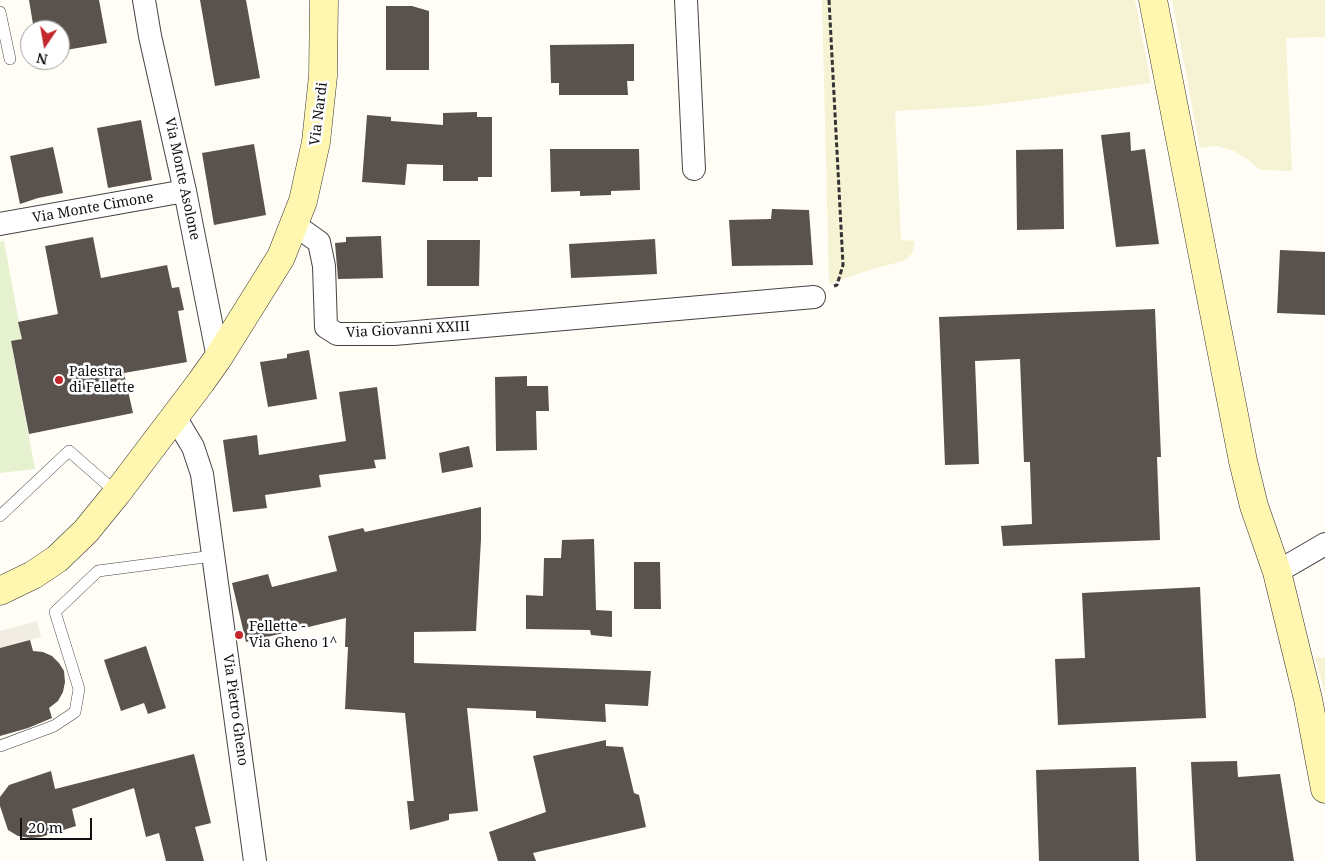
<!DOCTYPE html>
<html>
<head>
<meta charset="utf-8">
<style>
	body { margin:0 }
	#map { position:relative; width:1325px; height:861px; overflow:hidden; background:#fffdf5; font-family:"Noto Serif",serif }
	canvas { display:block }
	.north { position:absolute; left:20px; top:20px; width:50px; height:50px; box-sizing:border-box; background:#fff; border:1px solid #a0a0a0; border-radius:50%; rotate:192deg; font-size:14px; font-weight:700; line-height:20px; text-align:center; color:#111 }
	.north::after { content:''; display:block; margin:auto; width:18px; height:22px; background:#c4262e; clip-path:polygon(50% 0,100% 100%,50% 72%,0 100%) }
	.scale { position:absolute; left:20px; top:818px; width:72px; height:22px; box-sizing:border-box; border:2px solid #111; border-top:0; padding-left:6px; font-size:15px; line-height:18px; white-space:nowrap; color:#111; -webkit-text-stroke:4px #fff; paint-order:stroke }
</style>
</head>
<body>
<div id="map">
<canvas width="1325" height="861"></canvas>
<div class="north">N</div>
<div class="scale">20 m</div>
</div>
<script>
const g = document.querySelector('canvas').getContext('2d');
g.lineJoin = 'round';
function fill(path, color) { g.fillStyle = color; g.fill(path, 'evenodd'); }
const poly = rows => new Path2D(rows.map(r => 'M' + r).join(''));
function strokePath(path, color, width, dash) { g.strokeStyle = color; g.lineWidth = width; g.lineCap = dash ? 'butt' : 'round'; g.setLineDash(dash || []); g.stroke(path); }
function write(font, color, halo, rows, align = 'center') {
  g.font = font + ' "Noto Serif",serif'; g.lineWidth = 5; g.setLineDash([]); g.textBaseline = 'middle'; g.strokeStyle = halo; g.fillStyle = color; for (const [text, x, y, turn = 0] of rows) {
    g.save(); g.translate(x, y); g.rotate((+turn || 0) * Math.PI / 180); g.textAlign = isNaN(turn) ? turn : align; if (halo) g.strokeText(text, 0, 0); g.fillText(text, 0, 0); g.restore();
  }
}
const farmland = poly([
	[822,0,1135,0,1151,83,983,106,895,111,901,240,915,241,912,254,903,261,869,270,829,284],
	[1172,0,1325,0,1325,37,1286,38,1292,171,1260,170,1246,158,1232,150,1216,146,1200,148],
	[1315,657,1325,658,1325,696,1325,694]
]);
const pitch = poly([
	[4,241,22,339,11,342,35,469,0,473,0,242]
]);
const plaza = poly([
	[37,621,41,637,0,648,0,631]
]);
const building = poly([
	[29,0,99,0,107,43,60,51,60,30,34,30],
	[200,0,246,0,260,78,215,86],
	[386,6,412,6,429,11,429,70,386,70],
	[634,44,634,81,627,81,628,95,559,95,559,83,551,83,550,45],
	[477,112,477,117,492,117,492,177,478,177,478,181,443,181,443,165,407,164,405,185,362,182,367,115,391,117,391,121,443,125,443,113],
	[141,120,152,180,108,188,97,128],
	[1130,132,1131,151,1145,149,1159,244,1116,247,1101,135],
	[254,144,266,215,214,225,202,153],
	[53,147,63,193,38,198,20,204,10,156],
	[550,149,639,149,640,190,611,191,611,195,580,196,580,191,551,192],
	[1063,149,1064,229,1017,230,1016,150],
	[772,209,809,210,813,265,732,266,729,220,771,219],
	[381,236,383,278,338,279,335,243,346,242,346,237],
	[93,237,101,278,167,265,172,288,179,287,184,310,178,311,187,362,124,373,133,413,29,434,11,341,22,339,18,322,58,314,45,246],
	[655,239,657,274,571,278,569,244],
	[427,240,480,240,479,286,427,286],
	[1280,250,1325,252,1325,315,1277,313],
	[1155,309,1161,457,1157,457,1160,540,1003,546,1001,526,1032,524,1030,462,1024,462,1020,359,975,361,979,464,945,465,939,317],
	[309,350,317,399,268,407,260,362,287,358,287,354],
	[527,376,527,386,548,386,549,411,536,411,537,450,496,451,495,377],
	[377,387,386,459,374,460,376,468,319,475,321,487,265,495,267,508,233,512,223,440,257,435,259,455,346,441,339,392],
	[469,446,473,467,442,473,439,453],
	[481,507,481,539,476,631,414,632,414,663,651,671,648,706,605,704,606,722,536,718,536,711,467,708,478,811,449,814,449,820,410,830,407,801,414,801,405,713,345,709,348,647,345,647,346,618,246,642,232,583,268,574,272,587,337,571,328,536,363,528,365,532],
	[594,539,596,610,612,611,612,637,591,635,590,630,526,629,526,595,543,596,544,558,561,558,562,540],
	[634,562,660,562,661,609,634,609],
	[1200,587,1206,718,1058,725,1055,659,1085,658,1082,593],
	[30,640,33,651,43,652,52,656,59,663,64,671,65,682,63,692,58,701,49,708,52,718,28,728,0,736,0,648],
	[146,646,166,708,148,714,144,703,121,711,104,660],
	[606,740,606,746,623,747,634,793,639,795,646,827,533,853,536,861,498,861,489,832,546,812,533,756],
	[194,754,211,823,195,827,204,861,166,861,159,833,146,837,134,788,72,809,76,826,41,837,31,838,18,836,8,830,0,806,0,797,9,785,51,771,55,789],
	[1237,761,1238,777,1280,774,1294,861,1196,861,1191,762],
	[1136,767,1139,861,1039,861,1036,770]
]);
const path = poly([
	[829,0,843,265,837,285,834,286]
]);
const lane = poly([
	[0,12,10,59],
	[0,516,69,451,117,493],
	[0,746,54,726,75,712,79,689,55,612,98,571,213,556]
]);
const street = poly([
	[144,0,150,36,185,191,218,358],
	[686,0,694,169],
	[0,224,185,191],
	[295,225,319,242,324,266,326,327,337,334,394,334,814,297],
	[175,417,193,447,202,474,255,861],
	[1277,572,1325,544]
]);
const secondary = poly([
	[1153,0,1243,461,1254,506,1277,572,1308,699,1325,789],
	[0,591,33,575,57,559,86,531,117,493,201,382,218,358,281,257,303,201,316,142,323,76,324,0]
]);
const markers = [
	[59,380,5,"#c4262e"],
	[239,635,5,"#c4262e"]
];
const streetNames = [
	["Via Nardi",319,114,-83],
	["Via Monte Asolone",182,179,78],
	["Via Monte Cimone",93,208,-10],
	["Via Giovanni XXIII",408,330,-3],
	["Via Pietro Gheno",235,710,82]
];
const poiNames = [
	["Palestra",69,372],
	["di Fellette",69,388],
	["Fellette -",249,627],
	["Via Gheno 1^",249,643]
];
fill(farmland, '#f6f3d4');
fill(pitch, '#e6f2cf');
fill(plaza, '#f1ede2');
fill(building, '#5a524d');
strokePath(lane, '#444', 12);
strokePath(street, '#444', 24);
strokePath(secondary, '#333', 29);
strokePath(path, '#333', 3, [5, 2.5]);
strokePath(lane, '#fff', 11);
strokePath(street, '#fff', 22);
strokePath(secondary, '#fff6b0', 28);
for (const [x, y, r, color] of markers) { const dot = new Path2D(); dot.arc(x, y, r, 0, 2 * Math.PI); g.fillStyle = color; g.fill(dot); strokePath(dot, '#fff', 2); }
write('14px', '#111', '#fff', streetNames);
write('14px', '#111', '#fff', poiNames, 'left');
</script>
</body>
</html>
